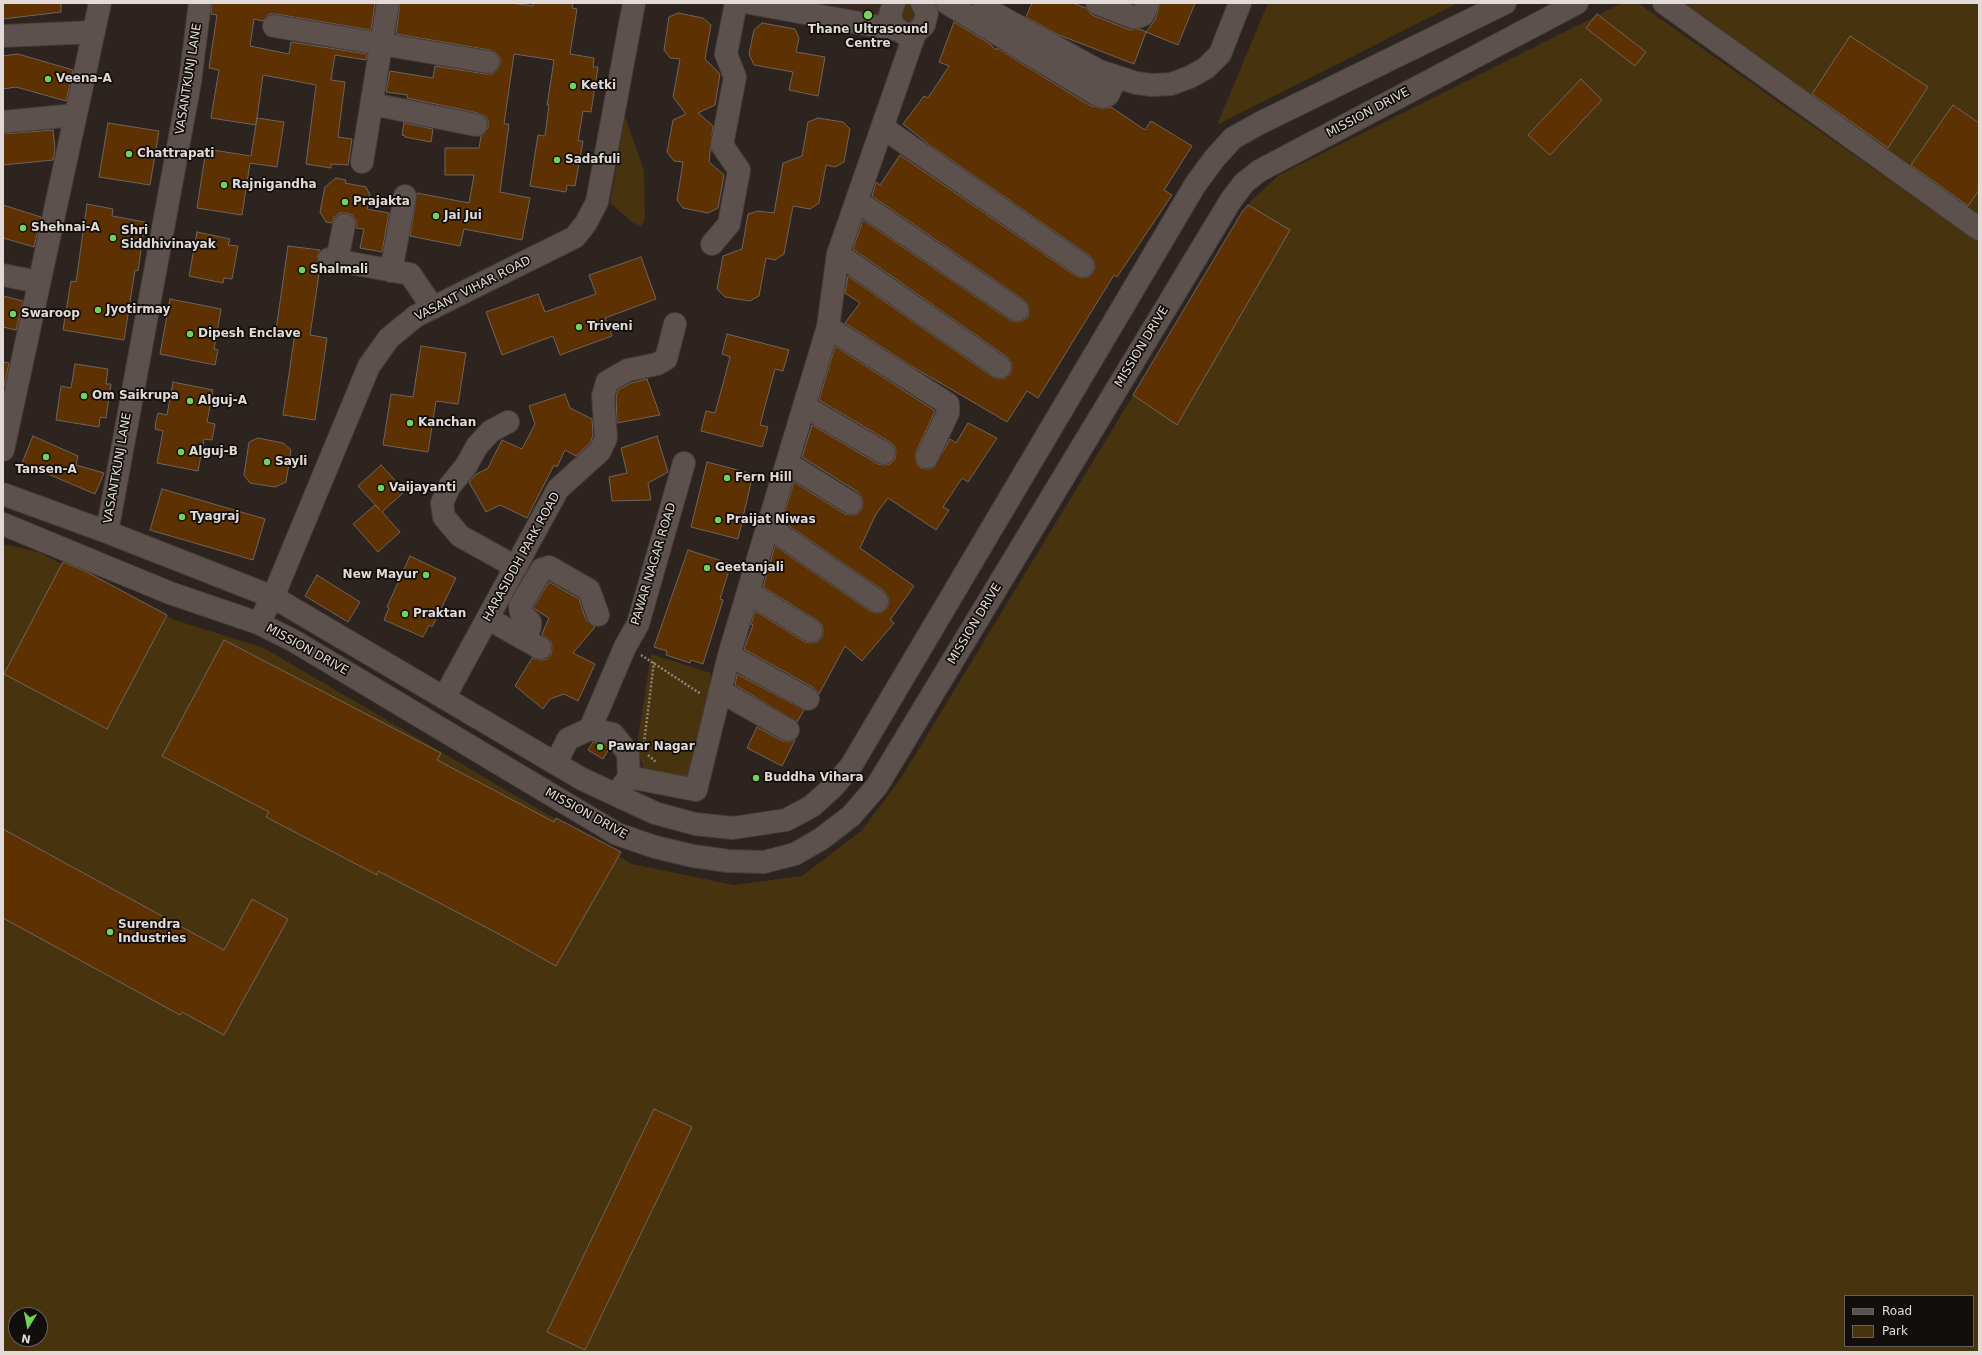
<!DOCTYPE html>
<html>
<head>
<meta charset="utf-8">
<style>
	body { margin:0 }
	#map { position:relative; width:1982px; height:1355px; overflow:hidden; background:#2d231f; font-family:"DejaVu Sans",sans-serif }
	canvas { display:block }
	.frame { position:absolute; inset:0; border:4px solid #e1dad8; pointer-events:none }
	.legend { position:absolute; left:1844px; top:1295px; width:130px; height:52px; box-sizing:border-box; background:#120e0c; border:1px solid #65605e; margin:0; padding:5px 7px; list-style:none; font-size:12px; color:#e1dad8 }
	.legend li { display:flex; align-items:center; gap:8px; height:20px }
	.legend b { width:20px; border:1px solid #65605e }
	.north { position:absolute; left:8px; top:1307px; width:40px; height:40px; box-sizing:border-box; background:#120e0c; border:1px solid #65605e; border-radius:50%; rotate:190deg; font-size:11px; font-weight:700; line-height:16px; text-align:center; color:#e1dad8 }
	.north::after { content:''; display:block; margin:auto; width:14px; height:18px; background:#74d25c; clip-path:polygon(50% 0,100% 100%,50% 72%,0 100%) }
</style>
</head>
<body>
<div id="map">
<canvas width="1982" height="1355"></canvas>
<div class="frame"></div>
<ul class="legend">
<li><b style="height:5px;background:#5d514d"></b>Road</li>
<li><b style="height:11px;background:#47330e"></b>Park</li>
</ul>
<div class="north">N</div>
</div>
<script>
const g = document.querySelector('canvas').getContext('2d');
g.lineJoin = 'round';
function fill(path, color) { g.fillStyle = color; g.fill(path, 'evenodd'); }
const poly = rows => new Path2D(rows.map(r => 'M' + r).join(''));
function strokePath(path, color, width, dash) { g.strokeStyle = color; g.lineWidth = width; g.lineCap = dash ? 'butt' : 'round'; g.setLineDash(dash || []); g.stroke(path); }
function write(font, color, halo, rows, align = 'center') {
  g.font = font + ' "DejaVu Sans",sans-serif'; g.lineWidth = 3.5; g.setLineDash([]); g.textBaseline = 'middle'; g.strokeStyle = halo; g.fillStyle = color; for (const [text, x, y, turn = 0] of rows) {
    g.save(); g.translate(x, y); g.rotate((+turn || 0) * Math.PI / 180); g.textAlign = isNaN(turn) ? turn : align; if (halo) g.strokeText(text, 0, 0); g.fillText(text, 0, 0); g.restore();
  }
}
const built = poly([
	[825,3,889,3,881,20,823,9]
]);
const green = poly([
	[905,3,912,3,921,17,905,27,897,11],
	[1268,3,1458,3,1217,125],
	[1622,3,1638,3,1979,243,1979,1352,3,1352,3,544,38,552,175,620,264,648,632,864,734,885,802,876,861,831,901,778,1251,201,1279,175],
	[1845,1296,1973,1296,1973,1346,1845,1346],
	[16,1315,40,1315,40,1339,16,1339],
	[1679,3,1979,3,1979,220],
	[625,116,644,171,645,218,641,226,633,223,610,203],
	[651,654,711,673,709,700,689,778,644,769,639,754,638,739]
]);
const building = poly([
	[3,3,61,3,61,12,3,19,3,3],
	[212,3,375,3,371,30,276,14,269,14,263,21,254,19,250,46,289,54,291,42,367,54,366,60,335,55,331,80,345,82,338,137,352,139,348,165,331,164,331,168,306,164,316,85,263,75,256,125,211,118,219,70,209,68,217,15,211,14,212,3],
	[400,3,511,3,533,6,533,3,573,3,572,8,577,9,570,54,594,58,593,67,598,67,591,112,583,111,578,141,583,141,575,186,567,185,566,192,530,186,538,135,545,136,549,105,547,105,554,60,514,54,504,124,509,124,500,192,530,198,522,240,464,229,460,246,410,236,417,193,469,203,474,175,445,175,445,148,479,148,481,136,488,128,488,121,485,116,478,113,407,98,408,95,386,92,390,71,433,78,435,66,486,74,492,74,497,70,500,64,500,58,496,53,490,50,396,34,400,3],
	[1032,3,1073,3,1086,8,1092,15,1130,30,1140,29,1146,32,1134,64,1059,35,1026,17,1032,3],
	[1160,3,1195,3,1178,45,1146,32,1155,20,1160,3],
	[678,13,703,18,711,25,705,59,720,74,715,105,698,113,713,126,709,162,724,175,718,208,708,213,683,208,677,200,683,162,674,161,667,152,673,120,686,114,673,97,680,59,670,58,664,50,669,17,678,13],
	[1597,14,1646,52,1635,66,1586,28,1597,14],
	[954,22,990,44,996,50,997,48,1089,105,1103,109,1111,107,1145,130,1151,121,1192,146,1164,190,1172,195,1117,277,1114,275,1038,398,1027,391,1007,422,908,364,845,323,860,303,845,293,848,276,993,377,999,379,1005,378,1010,374,1012,368,1011,362,1007,357,853,249,863,220,1010,320,1016,322,1022,321,1028,317,1029,311,1028,305,1024,300,872,196,876,182,880,185,900,155,1076,276,1082,278,1088,277,1093,273,1095,267,1094,261,1090,256,931,146,903,124,924,96,928,98,949,66,939,62,954,22],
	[762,23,795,29,799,38,796,52,825,57,818,96,789,90,793,72,754,65,749,54,754,30,762,23],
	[1850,36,1928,87,1888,148,1812,94,1850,36],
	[18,54,73,70,66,101,16,87,3,89,3,56,18,54],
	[1581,79,1602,100,1550,155,1528,135,1581,79],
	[1953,105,1979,123,1979,190,1968,206,1911,165,1953,105],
	[257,118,284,122,277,167,250,163,242,215,197,208,206,149,251,156,257,118],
	[818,118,843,122,850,129,844,162,835,167,826,165,819,203,810,209,793,206,784,254,775,260,766,258,759,296,750,301,725,297,717,289,723,256,742,249,748,214,758,211,774,213,783,163,802,156,808,122,818,118],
	[108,123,159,131,150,185,99,177,108,123],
	[404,123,433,129,431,142,405,137,405,136,402,135,404,123],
	[53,130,55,149,53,160,3,165,3,134,53,130],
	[336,178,346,180,345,183,366,187,370,195,367,209,389,213,382,252,360,248,364,229,356,228,356,221,352,215,347,213,340,213,334,217,332,223,326,222,320,212,325,187,336,178],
	[87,204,113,209,112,216,145,222,138,271,135,270,124,340,63,330,71,281,76,282,87,204],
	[3,205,41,217,34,247,3,238,3,205],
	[1248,205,1290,230,1177,425,1133,395,1242,212,1248,205],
	[197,232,230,239,228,245,238,246,232,279,224,278,223,283,189,276,197,232],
	[288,246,320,250,317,257,320,267,310,335,327,338,315,420,283,415,295,333,276,330,288,246],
	[641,257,656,299,605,318,612,336,560,355,553,336,502,355,486,312,538,294,545,312,596,294,589,275,641,257],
	[3,296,23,301,16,330,3,327,3,296],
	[170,299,221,309,214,349,218,350,215,365,160,354,170,299],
	[727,334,789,350,783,371,775,369,760,425,768,427,762,447,701,431,706,411,715,413,723,384,730,357,722,354,727,334],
	[421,346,466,353,458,404,436,401,428,452,383,445,391,394,413,397,421,346],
	[835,346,935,411,916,452,915,458,917,464,921,468,928,469,934,467,950,439,956,443,968,423,997,438,968,482,962,478,943,507,949,510,936,530,888,498,876,514,860,548,914,586,890,620,894,623,862,661,845,646,819,694,814,688,744,649,753,625,751,624,755,611,805,642,810,643,817,642,822,637,823,632,822,625,818,621,763,587,775,546,870,611,876,613,882,612,887,608,889,602,888,596,884,591,782,521,794,482,845,514,851,515,857,514,861,510,863,504,862,498,858,492,802,457,812,425,878,464,884,465,890,464,895,459,896,453,895,447,890,442,819,400,835,346],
	[3,362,9,363,3,391,3,362],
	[75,364,108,369,106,384,111,384,106,418,100,417,99,427,56,420,61,386,71,388,75,364],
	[647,379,660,415,617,423,616,397,618,390,631,383,647,379],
	[173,382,213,390,207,422,215,424,212,440,204,439,198,471,157,463,163,431,155,429,156,421,158,413,167,415,173,382],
	[565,394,570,408,592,419,593,436,590,443,576,456,565,450,557,467,554,465,527,518,500,505,486,512,469,482,475,475,488,468,502,440,522,449,535,424,529,406,565,394],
	[33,436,78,456,76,465,104,473,95,494,22,463,33,436],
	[657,436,668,472,648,483,651,500,612,501,609,477,627,473,621,448,657,436],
	[258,438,283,443,291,450,286,482,275,487,250,483,244,475,249,442,258,438],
	[707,462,753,474,738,539,691,527,707,462],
	[381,465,405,491,382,512,400,532,378,552,353,524,375,505,380,510,358,486,381,465],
	[162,489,265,519,253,560,150,530,162,489],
	[688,550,731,564,720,599,723,600,703,664,691,660,690,663,666,655,667,651,654,647,688,550],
	[410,556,456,578,432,627,429,625,423,637,384,620,389,608,387,607,410,556],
	[63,562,85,571,167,615,107,729,4,674,63,562],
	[317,575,360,602,348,622,305,596,317,575],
	[549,582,579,599,586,620,595,627,573,653,595,664,578,701,564,694,550,699,543,709,515,686,532,658,540,660,547,659,551,654,552,648,551,642,542,634,549,618,533,608,549,582],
	[224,640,441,753,437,760,554,822,556,818,621,852,556,966,497,933,378,871,377,875,266,817,269,812,162,756,224,640],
	[737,674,804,710,797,722,735,685,737,674],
	[757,727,782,741,788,742,795,740,782,766,747,748,757,727],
	[593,742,606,745,609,749,603,759,588,750,593,742],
	[3,829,224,950,252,899,288,919,224,1035,182,1012,180,1015,3,918,3,829],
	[654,1109,692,1127,585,1350,547,1332,654,1109]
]);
const path = poly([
	[641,655,701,694],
	[644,743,654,662],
	[648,755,656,762]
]);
const minor = poly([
	[750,3,897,30],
	[894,3,890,14,893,26,903,33,909,34,915,33,924,25,927,13,922,3],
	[947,3,1096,94,1103,97,1108,95,1116,78],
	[984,3,992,12,1099,71,1136,83,1152,85,1171,84,1190,77,1206,68,1220,54,1240,3],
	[1097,3,1135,18,1143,15,1148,3],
	[1664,3,1979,229],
	[274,26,488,62],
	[3,36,94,32],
	[372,104,476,125],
	[3,122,75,115],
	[882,127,1083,266],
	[362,162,388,3],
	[857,201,1017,310],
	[712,244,729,224,739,170,722,145,735,77,726,54,736,3],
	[838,254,1000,367],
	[329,259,410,274,433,308],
	[337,261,344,225],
	[391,271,405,196],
	[3,275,38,282],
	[828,327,948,404,948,413,927,457],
	[804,406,884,453],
	[508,422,491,431,477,446,466,466,449,487,442,503,444,517,460,536,516,567],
	[3,450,100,3],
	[787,463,851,503],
	[3,494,107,532,273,597,582,779,655,813,695,824,733,828,786,820,812,806,833,787,851,766,1195,185,1214,159,1233,138,1260,123,1505,3],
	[3,524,170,593,258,623,294,641,617,834,655,847,693,856,728,861,764,862,795,854,821,839,851,816,877,786,1231,200,1244,183,1259,171,1577,3],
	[769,527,877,601],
	[107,532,190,82,200,3],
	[749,593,811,631],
	[265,611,273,597,369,366,389,338,416,316,575,237,586,223,597,202,634,3],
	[489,619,540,648],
	[522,638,530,627,530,622,521,613,520,606,542,569,549,567,589,590,598,615],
	[729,655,808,699],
	[720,691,788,730],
	[444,698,558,489,600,451,606,438,603,396,607,382,628,370,657,364,666,359,675,324],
	[590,729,625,647,638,624,684,463],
	[556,763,568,739,590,729,613,734,628,753,629,777,621,788],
	[629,777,696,790,729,655,828,327,838,254,915,33]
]);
const markers = [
	[868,15,5,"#74d25c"],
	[48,79,4,"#74d25c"],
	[573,86,4,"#74d25c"],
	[129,154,4,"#74d25c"],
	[557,160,4,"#74d25c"],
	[224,185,4,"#74d25c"],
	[345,202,4,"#74d25c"],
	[436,216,4,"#74d25c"],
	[23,228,4,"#74d25c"],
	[113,238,4,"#74d25c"],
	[302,270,4,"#74d25c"],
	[98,310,4,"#74d25c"],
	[13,314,4,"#74d25c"],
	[579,327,4,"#74d25c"],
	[190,334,4,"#74d25c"],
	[84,396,4,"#74d25c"],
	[190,401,4,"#74d25c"],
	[410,423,4,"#74d25c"],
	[181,452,4,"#74d25c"],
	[46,457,4,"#74d25c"],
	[267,462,4,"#74d25c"],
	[727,478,4,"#74d25c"],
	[381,488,4,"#74d25c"],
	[182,517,4,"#74d25c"],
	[718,520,4,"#74d25c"],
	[707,568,4,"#74d25c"],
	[426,575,4,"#74d25c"],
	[405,614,4,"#74d25c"],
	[600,747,4,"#74d25c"],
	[756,778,4,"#74d25c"],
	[110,932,4,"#74d25c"]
];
const poiNames = [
	["Thane Ultrasound",868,30,"center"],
	["Centre",868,44,"center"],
	["Veena-A",56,79],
	["Ketki",581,86],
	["Chattrapati",137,154],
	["Sadafuli",565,160],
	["Rajnigandha",232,185],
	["Prajakta",353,202],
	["Jai Jui",444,216],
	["Shehnai-A",31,228],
	["Shri",121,231],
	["Siddhivinayak",121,245],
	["Shalmali",310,270],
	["Jyotirmay",106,310],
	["Swaroop",21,314],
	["Triveni",587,327],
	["Dipesh Enclave",198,334],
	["Om Saikrupa",92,396],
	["Alguj-A",198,401],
	["Kanchan",418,423],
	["Alguj-B",189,452],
	["Sayli",275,462],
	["Tansen-A",46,470,"center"],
	["Fern Hill",735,478],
	["Vaijayanti",389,488],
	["Tyagraj",190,517],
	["Praijat Niwas",726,520],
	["Geetanjali",715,568],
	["New Mayur",418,575,"right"],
	["Praktan",413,614],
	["Pawar Nagar",608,747],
	["Buddha Vihara",764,778],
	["Surendra",118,925],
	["Industries",118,939]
];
const streetNames = [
	["VASANTKUNJ LANE",189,79,-81],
	["MISSION DRIVE",1368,113,-28],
	["VASANT VIHAR ROAD",473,289,-27],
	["MISSION DRIVE",1142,347,-59],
	["VASANTKUNJ LANE",118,468,-80],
	["HARASIDDH PARK ROAD",522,557,-61],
	["PAWAR NAGAR ROAD",654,564,-73],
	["MISSION DRIVE",975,624,-59],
	["MISSION DRIVE",307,650,29],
	["MISSION DRIVE",586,814,29]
];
fill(built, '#3b2a24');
fill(green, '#47330e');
fill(building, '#5d3102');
strokePath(building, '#6e645d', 1);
strokePath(minor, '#463d3b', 24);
strokePath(path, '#8c8380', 2.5, [2, 2]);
strokePath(minor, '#5d514d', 22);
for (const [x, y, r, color] of markers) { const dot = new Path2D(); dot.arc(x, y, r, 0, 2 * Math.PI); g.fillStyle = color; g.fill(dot); strokePath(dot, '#120e0c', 1.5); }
write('bold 12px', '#e1dad8', '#120e0c', poiNames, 'left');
write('12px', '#e1dad8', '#120e0c', streetNames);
</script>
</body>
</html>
